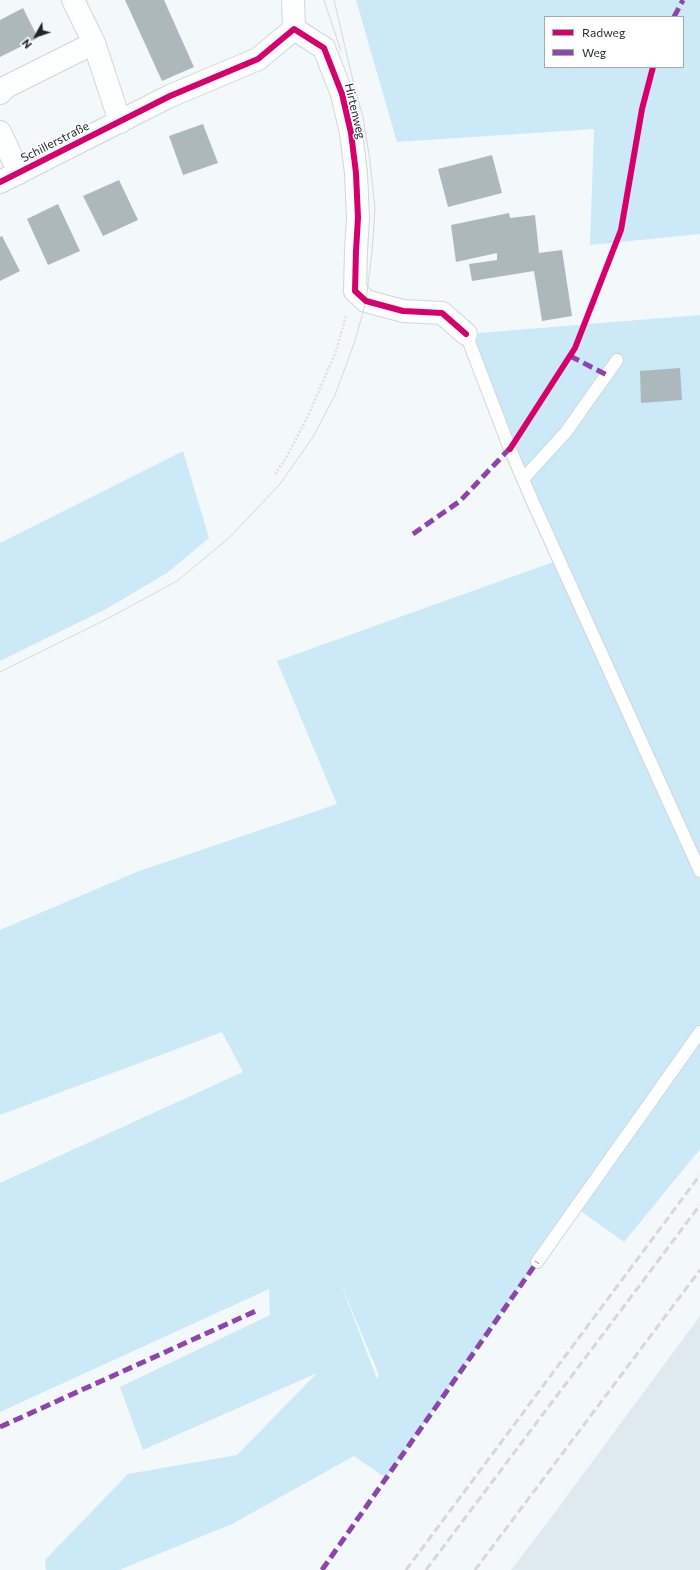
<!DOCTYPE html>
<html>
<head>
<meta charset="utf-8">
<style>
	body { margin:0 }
	#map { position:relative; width:700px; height:1570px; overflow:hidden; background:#f3f8fa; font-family:Commissioner,sans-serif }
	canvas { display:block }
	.legend { position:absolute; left:544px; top:16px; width:140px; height:52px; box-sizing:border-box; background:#fff; border:1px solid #a5a9aa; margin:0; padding:5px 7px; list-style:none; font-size:12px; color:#1f272b }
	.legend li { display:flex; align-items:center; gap:8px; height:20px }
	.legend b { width:20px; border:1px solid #a5a9aa }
	.north { position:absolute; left:16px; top:16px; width:40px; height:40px; -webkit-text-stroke:3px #fff; paint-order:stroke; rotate:230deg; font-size:11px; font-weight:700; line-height:16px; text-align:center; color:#1f272b }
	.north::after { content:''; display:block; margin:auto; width:14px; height:18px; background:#1f272b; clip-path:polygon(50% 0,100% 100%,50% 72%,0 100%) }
</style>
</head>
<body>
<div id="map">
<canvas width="700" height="1570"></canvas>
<ul class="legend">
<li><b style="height:5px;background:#d6006c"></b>Radweg</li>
<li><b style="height:5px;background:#8e44ad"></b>Weg</li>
</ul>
<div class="north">N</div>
</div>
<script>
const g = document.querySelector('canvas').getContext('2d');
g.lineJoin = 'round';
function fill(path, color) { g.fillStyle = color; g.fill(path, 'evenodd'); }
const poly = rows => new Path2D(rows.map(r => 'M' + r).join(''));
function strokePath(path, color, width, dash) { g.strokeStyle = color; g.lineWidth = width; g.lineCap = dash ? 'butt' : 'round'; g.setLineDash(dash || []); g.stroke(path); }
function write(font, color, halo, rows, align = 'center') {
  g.font = font + ' Commissioner,sans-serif'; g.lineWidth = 3; g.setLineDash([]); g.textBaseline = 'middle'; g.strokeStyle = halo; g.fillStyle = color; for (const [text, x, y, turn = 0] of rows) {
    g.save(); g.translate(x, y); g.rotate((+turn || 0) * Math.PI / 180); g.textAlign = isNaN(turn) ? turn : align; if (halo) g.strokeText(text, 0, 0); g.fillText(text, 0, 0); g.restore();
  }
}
const built = poly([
	[700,1316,700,1570,511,1570,547,1523]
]);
const green = poly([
	[356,0,700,0,700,234,590,245,594,129,397,142],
	[545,17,683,17,683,67,545,67],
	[700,315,700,1149,624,1242,575,1207,386,1478,354,1456,232,1524,119,1570,46,1570,45,1560,128,1474,237,1455,317,1373,143,1450,120,1387,270,1315,269,1289,0,1412,0,1183,243,1072,222,1032,0,1115,0,930,139,871,337,804,277,661,559,560,466,334],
	[340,1282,379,1375,377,1379],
	[183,451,209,538,167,573,106,609,0,661,0,543]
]);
const building = poly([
	[125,0,164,0,194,67,162,81],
	[23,8,38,38,0,57,0,20],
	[203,124,218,163,183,175,169,136],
	[492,155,502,193,448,207,438,169],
	[119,180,138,220,103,236,83,196],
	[58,204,80,251,48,265,27,219],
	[509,213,510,218,535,215,539,253,562,250,572,316,542,321,534,271,472,281,469,264,497,260,497,253,456,262,451,225],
	[2,236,20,271,0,281,0,237],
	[680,368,682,400,641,403,640,371]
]);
const path = poly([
	[275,474,286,458,309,414,336,351,346,316]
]);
const service = poly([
	[466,334,510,449,531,498,700,871],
	[523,479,566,432,617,360],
	[537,1262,700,1032]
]);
const minor = poly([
	[73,0,94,43,120,122],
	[293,0,294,29],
	[294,29,324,48,342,94,351,133,356,173,358,218,356,251,355,291,366,301,403,311,442,313,466,334],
	[0,93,6,87,94,43],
	[0,132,19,173],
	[0,182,170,96,258,59,294,29]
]);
const tram = poly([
	[324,0,341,51],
	[0,672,107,619,177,581,230,537,280,484,313,437,335,395,355,341,366,301,372,252,375,209,370,161,363,117,354,85,334,0]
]);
const rail = poly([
	[406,1570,700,1175],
	[426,1570,700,1205],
	[475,1570,700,1270]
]);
const quiet = poly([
	[674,17,683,0],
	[570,356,607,375],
	[413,534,460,501,512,446],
	[0,1427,258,1310],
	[322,1570,537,1262]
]);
const cycleway = poly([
	[0,182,170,96,258,59,294,29,324,48,342,94,351,133,356,173,358,218,356,251,355,291,366,301,403,311,442,313,466,334],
	[510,449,575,348,621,230,642,109,653,67]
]);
const streetNames = [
	["Hirtenweg",355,111,77],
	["Schillerstraße",55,142,-27]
];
fill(built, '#deeaef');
fill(green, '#cce9f7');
fill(building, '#adb8bd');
strokePath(service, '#d0d6d9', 14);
strokePath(minor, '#d0d6d9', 24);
strokePath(path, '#dedfe0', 2.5, [2, 2]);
strokePath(service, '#fdfefe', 12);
strokePath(minor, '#fdfefe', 22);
strokePath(tram, '#d6d8d8', 1);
strokePath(rail, '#d6d8d8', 3, [8, 4]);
strokePath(quiet, '#8e44ad', 5, [10, 5]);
strokePath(cycleway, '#d6006c', 6);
write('12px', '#1f272b', '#fff', streetNames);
</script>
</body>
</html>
